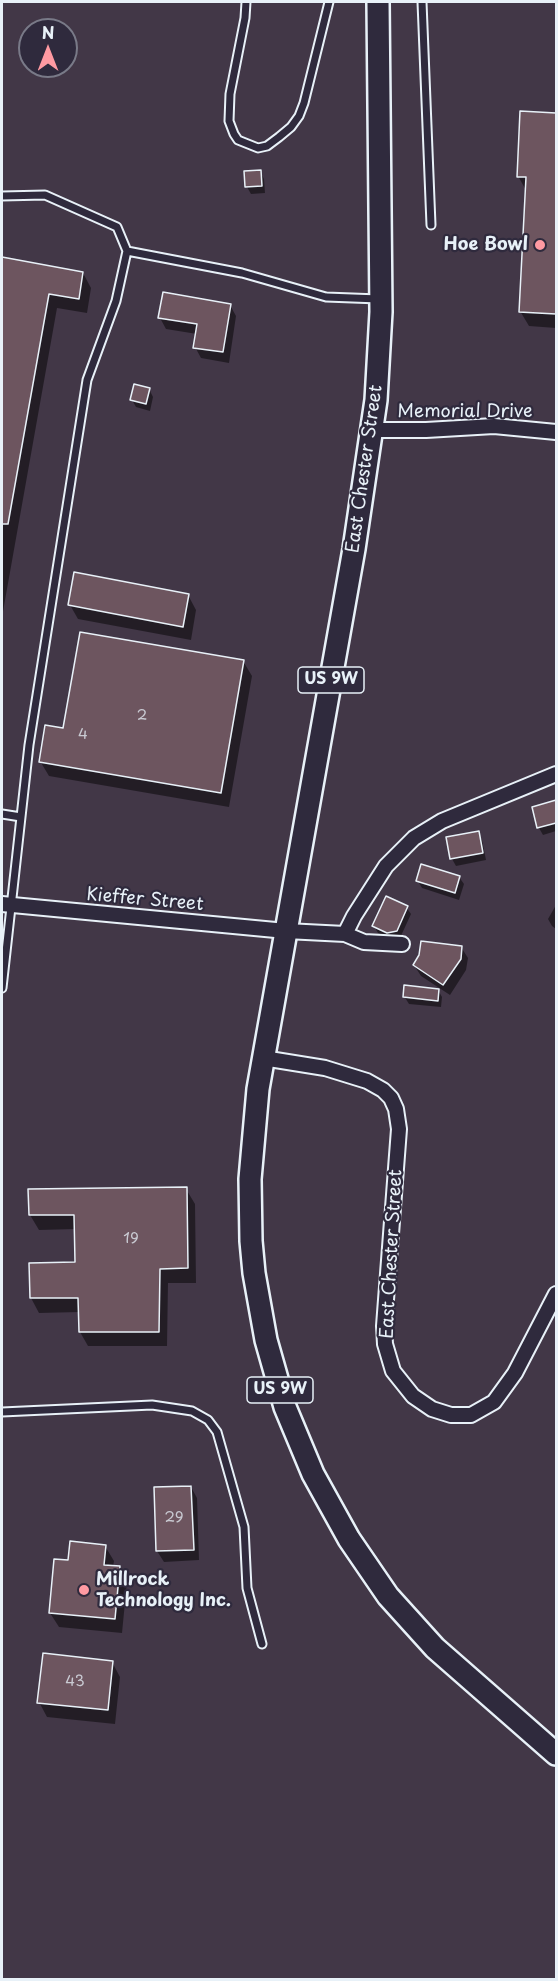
<!DOCTYPE html>
<html>
<head>
<meta charset="utf-8">
<style>
	body { margin:0 }
	#map { position:relative; width:558px; height:1981px; overflow:hidden; background:#423747; font-family:"Playpen Sans",sans-serif }
	canvas { display:block }
	.frame { position:absolute; inset:0; border:3px solid #e8f1f8; pointer-events:none }
	.north { position:absolute; left:18px; top:18px; width:60px; height:60px; box-sizing:border-box; background:#2f2a3d; border:2px solid #797a88; border-radius:50%; rotate:0deg; font-size:16px; font-weight:700; line-height:24px; text-align:center; color:#e8f1f8 }
	.north::after { content:''; display:block; margin:auto; width:21px; height:27px; background:#ff9aa2; clip-path:polygon(50% 0,100% 100%,50% 72%,0 100%) }
</style>
</head>
<body>
<div id="map">
<canvas width="558" height="1981"></canvas>
<div class="frame"></div>
<div class="north">N</div>
</div>
<script>
const g = document.querySelector('canvas').getContext('2d');
g.lineJoin = 'round';
function fill(path, color) { g.fillStyle = color; g.fill(path, 'evenodd'); }
const poly = rows => new Path2D(rows.map(r => 'M' + r).join(''));
function strokePath(path, color, width, dash) { g.strokeStyle = color; g.lineWidth = width; g.lineCap = dash ? 'butt' : 'round'; g.setLineDash(dash || []); g.stroke(path); }
function write(font, color, halo, rows, align = 'center') {
  g.font = font + ' "Playpen Sans",sans-serif'; g.lineWidth = 4.5; g.setLineDash([]); g.textBaseline = 'middle'; g.strokeStyle = halo; g.fillStyle = color; for (const [text, x, y, turn = 0] of rows) {
    g.save(); g.translate(x, y); g.rotate((+turn || 0) * Math.PI / 180); g.textAlign = isNaN(turn) ? turn : align; if (halo) g.strokeText(text, 0, 0); g.fillText(text, 0, 0); g.restore();
  }
}
const shadow = poly([
	[522,113,556,115,556,328,529,326,520,311,527,192,518,176],
	[260,171,264,179,265,193,251,194,247,187],
	[2,258,83,273,91,288,87,313,57,308,2,617],
	[230,305,236,316,229,363,201,358,195,347,197,334,166,329,160,318],
	[149,389,153,397,150,411,136,407,132,400],
	[188,595,196,610,191,640,78,619,70,605],
	[243,661,252,676,229,807,49,776,40,761],
	[556,802,556,831,543,835,539,828,533,808],
	[478,833,482,840,486,860,456,866,452,859],
	[459,877,464,884,459,900,422,888,418,881],
	[556,905,556,929,552,926,548,919],
	[406,907,411,914,400,938,392,939,378,933,374,926],
	[461,947,468,958,466,970,450,995,421,976,414,965],
	[438,990,442,997,441,1007,409,1004,404,996],
	[186,1189,195,1204,196,1283,168,1283,167,1346,88,1346,80,1332,80,1312,39,1313,31,1298,31,1264,76,1264,76,1229,39,1230,30,1215],
	[191,1487,197,1498,199,1560,164,1562,157,1551],
	[105,1546,114,1561,113,1567,119,1568,127,1582,122,1633,59,1627,50,1613,70,1562],
	[112,1662,120,1677,115,1724,47,1717,39,1702]
]);
const building = poly([
	[520,111,556,113,556,314,519,312,526,177,517,177,520,111],
	[261,170,262,186,245,187,244,171,261,170],
	[2,257,83,272,79,299,49,294,8,524,2,524,2,257],
	[163,292,231,304,223,352,193,348,197,324,158,318,163,292],
	[134,384,150,388,146,404,130,400,134,384],
	[74,572,189,594,183,627,68,605,74,572],
	[80,632,244,660,221,793,39,762,45,725,63,728,80,632],
	[556,800,556,823,537,828,532,807,556,800],
	[479,831,483,853,450,859,446,837,479,831],
	[421,864,460,876,455,893,416,881,421,864],
	[386,896,408,906,397,931,387,933,372,926,386,896],
	[421,941,462,946,461,959,443,985,413,965,419,955,421,941],
	[404,985,439,989,438,1001,403,997,404,985],
	[187,1187,188,1268,160,1269,159,1332,79,1332,78,1298,30,1298,29,1263,75,1262,74,1215,29,1215,28,1189,187,1187],
	[191,1486,194,1550,156,1551,154,1487,191,1486],
	[70,1541,106,1545,104,1565,120,1566,115,1619,49,1613,54,1559,68,1560,70,1541],
	[43,1653,113,1661,108,1710,37,1703,43,1653]
]);
const lane = poly([
	[246,2,245,18,230,94,229,121,234,134,238,140,258,148,267,146,279,137,291,127,299,116,304,103,329,2],
	[422,2,431,225],
	[2,196,45,195,117,227,127,251,116,301,87,380,29,745,2,988],
	[127,251,242,273,326,297,379,299],
	[2,814,21,817],
	[2,1412,152,1405,192,1411,208,1420,217,1432,244,1527,247,1588,262,1644]
]);
const street = poly([
	[373,430,426,430,494,426,556,432],
	[2,904,286,931,345,934,364,942,402,944],
	[345,934,354,916,386,866,414,838,442,821,556,774],
	[263,1058,325,1068,367,1081,383,1090,391,1098,396,1109,399,1129,384,1326,385,1344,393,1371,413,1396,432,1409,451,1415,471,1415,494,1402,515,1373,556,1294]
]);
const primary = poly([
	[378,2,381,312,376,400,354,549,258,1089,250,1179,251,1241,254,1273,266,1340,285,1407,313,1474,349,1539,388,1596,435,1648,556,1754]
]);
const markers = [
	[540,245,6,"#ff9aa2"],
	[84,1590,6,"#ff9aa2"]
];
const numberNames = [
	["2",142,716],
	["4",83,735],
	["19",131,1239],
	["29",174,1518],
	["43",75,1682]
];
const shields = [
	[331,680,66],
	[280,1390,66]
];
const shieldNames = [
	["US 9W",331,680],
	["US 9W",280,1390]
];
const poiNames = [
	["Hoe Bowl",528,245],
	["Millrock",96,1580,"left"],
	["Technology Inc.",96,1601,"left"]
];
const streetNames = [
	["Memorial Drive",465,412],
	["East Chester Street",365,469,-82],
	["Kieffer Street",145,900,5],
	["East Chester Street",392,1254,-87]
];
fill(shadow, '#0007');
fill(building, '#6d555f');
strokePath(building, '#e8f1f8', 1.5);
strokePath(lane, '#e8f1f8', 11);
strokePath(street, '#e8f1f8', 18);
strokePath(primary, '#e8f1f8', 26);
strokePath(lane, '#2f2a3d', 7);
strokePath(street, '#2f2a3d', 14);
strokePath(primary, '#2f2a3d', 21);
for (const [x, y, r, color] of markers) { const dot = new Path2D(); dot.arc(x, y, r, 0, 2 * Math.PI); g.fillStyle = color; g.fill(dot); strokePath(dot, '#2f2a3d', 2); }
write('15px', '#c9cad2', null, numberNames);
for (const [x, y, w] of shields) { const box = new Path2D(); box.roundRect(x - w / 2, y - 13, w, 26, 4.5); g.fillStyle = '#2f2a3d'; g.fill(box); strokePath(box, '#e8f1f8', 1.5); }
write('bold 16px', '#e8f1f8', null, shieldNames);
write('bold 18px', '#e8f1f8', '#2f2a3d', poiNames, 'right');
write('18px', '#e8f1f8', '#2f2a3d', streetNames);
</script>
</body>
</html>
